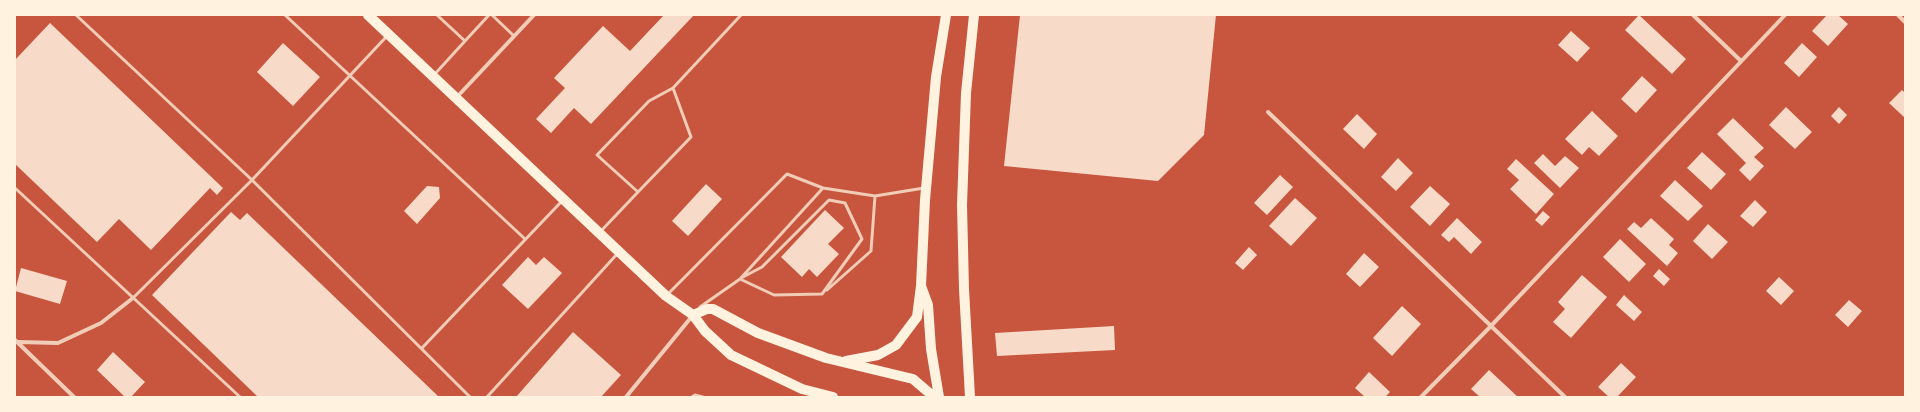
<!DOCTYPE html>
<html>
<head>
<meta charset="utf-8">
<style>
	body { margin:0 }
	#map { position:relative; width:1920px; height:412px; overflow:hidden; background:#c8553d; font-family:Manrope,sans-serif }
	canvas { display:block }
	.frame { position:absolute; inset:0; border:16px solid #fff3e0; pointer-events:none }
</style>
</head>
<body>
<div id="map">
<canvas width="1920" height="412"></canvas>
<div class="frame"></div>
</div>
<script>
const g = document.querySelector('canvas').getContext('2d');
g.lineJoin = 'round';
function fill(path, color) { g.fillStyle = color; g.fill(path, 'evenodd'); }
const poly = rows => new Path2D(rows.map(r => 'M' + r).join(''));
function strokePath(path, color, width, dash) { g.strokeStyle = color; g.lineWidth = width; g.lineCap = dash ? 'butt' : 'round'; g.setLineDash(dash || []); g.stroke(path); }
const building = poly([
	[664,15,694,15,591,124,574,108,551,133,536,119,565,88,554,78,603,26,630,51],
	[1020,15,1216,15,1204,135,1158,181,1004,166],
	[1639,15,1686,59,1672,74,1625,30],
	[1827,15,1838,15,1848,24,1828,46,1812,31],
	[50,23,223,188,217,195,210,188,151,250,119,219,97,242,15,164,15,60],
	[1571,31,1590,48,1577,62,1558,45],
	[283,43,320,77,293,106,257,72],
	[1802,43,1817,57,1799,77,1784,63],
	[1642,76,1657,90,1636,113,1621,99],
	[1902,90,1905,93,1905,118,1889,103],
	[1786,107,1812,132,1795,149,1769,125],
	[1839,107,1847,115,1839,124,1831,116],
	[1592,111,1618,136,1599,156,1589,147,1582,155,1565,139],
	[1357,114,1377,134,1364,149,1343,129],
	[1733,118,1764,148,1754,157,1764,166,1750,181,1739,170,1746,163,1717,134],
	[1702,152,1726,174,1711,190,1687,168],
	[1543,154,1555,166,1565,156,1579,168,1560,188,1534,163],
	[1398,158,1413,173,1396,191,1381,177],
	[1516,159,1554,194,1536,214,1510,189,1519,180,1507,169],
	[1280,175,1293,187,1267,215,1254,203],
	[1675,180,1703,206,1688,221,1660,196],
	[706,184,722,199,688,236,672,221],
	[427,186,439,187,440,198,417,224,404,211],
	[1430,186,1450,204,1430,226,1410,207],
	[1295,198,1317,218,1291,246,1269,226],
	[1755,200,1767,212,1753,227,1740,216],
	[825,210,844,228,828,244,839,254,817,277,809,269,802,277,781,257],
	[1543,211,1550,217,1542,226,1535,220],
	[231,212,240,220,247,213,439,397,258,397,152,295],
	[1457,218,1482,242,1471,254,1454,237,1449,242,1441,235],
	[1651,218,1674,239,1669,245,1678,253,1667,266,1627,229,1634,222,1641,228],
	[1708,224,1728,242,1712,259,1693,241],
	[1620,239,1646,264,1629,282,1603,257],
	[1249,247,1257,255,1243,270,1235,263],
	[1364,253,1379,267,1360,287,1346,274],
	[528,257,536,265,544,257,562,273,528,309,502,285],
	[21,268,67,281,60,304,15,291],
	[1659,269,1670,279,1664,286,1653,276],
	[1582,275,1607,297,1571,338,1553,322,1565,309,1558,302],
	[1779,277,1794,291,1781,305,1766,291],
	[1624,295,1642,312,1634,321,1616,305],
	[1849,300,1862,311,1848,327,1835,315],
	[1402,306,1421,324,1392,356,1373,338],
	[1114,326,1115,350,997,356,995,333],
	[573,332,621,375,601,397,516,397],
	[113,352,145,382,131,397,125,397,97,370],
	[1621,363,1636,377,1617,397,1609,397,1598,387],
	[1489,370,1518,397,1480,397,1471,389],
	[1369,372,1390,392,1385,397,1365,397,1355,388]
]);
const service = poly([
	[76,15,252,180,470,397],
	[285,15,525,239],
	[492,15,514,36],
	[465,41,489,15],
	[434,75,465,41,437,15],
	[673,88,691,137,638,192,597,155,649,101,673,88,741,15],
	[15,188,240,397],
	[601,231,638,192],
	[743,277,762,267,829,200,845,203,862,239,822,294],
	[740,279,774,295,822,294],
	[827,290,871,251,875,196],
	[667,295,787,174,823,188],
	[133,298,252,180,387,36],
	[700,307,740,279,823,188,875,196,924,188],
	[422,348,562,201],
	[487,397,618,253],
	[692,397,695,395,703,397]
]);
const minor = poly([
	[1693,15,1741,61],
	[1898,15,1905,22],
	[456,98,534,15],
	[1268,112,1565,397],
	[15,340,74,397],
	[18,342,58,343,101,323,133,298],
	[626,397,693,315],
	[1421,397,1490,327,1785,15]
]);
const primary = poly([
	[368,15,666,296,693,315,705,331,731,355,802,389,833,397],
	[693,315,707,309,713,309,758,333,826,358,913,379,934,397],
	[846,361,878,355,896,345,917,317,921,286],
	[939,397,931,349,928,305,921,286,925,200,936,77,946,15],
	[970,397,964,289,962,205,966,93,974,15]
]);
fill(building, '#f7dbc8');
strokePath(service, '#f1ccb7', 3);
strokePath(minor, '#f1ccb7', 4);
strokePath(primary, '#fff3e0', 10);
</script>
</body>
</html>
